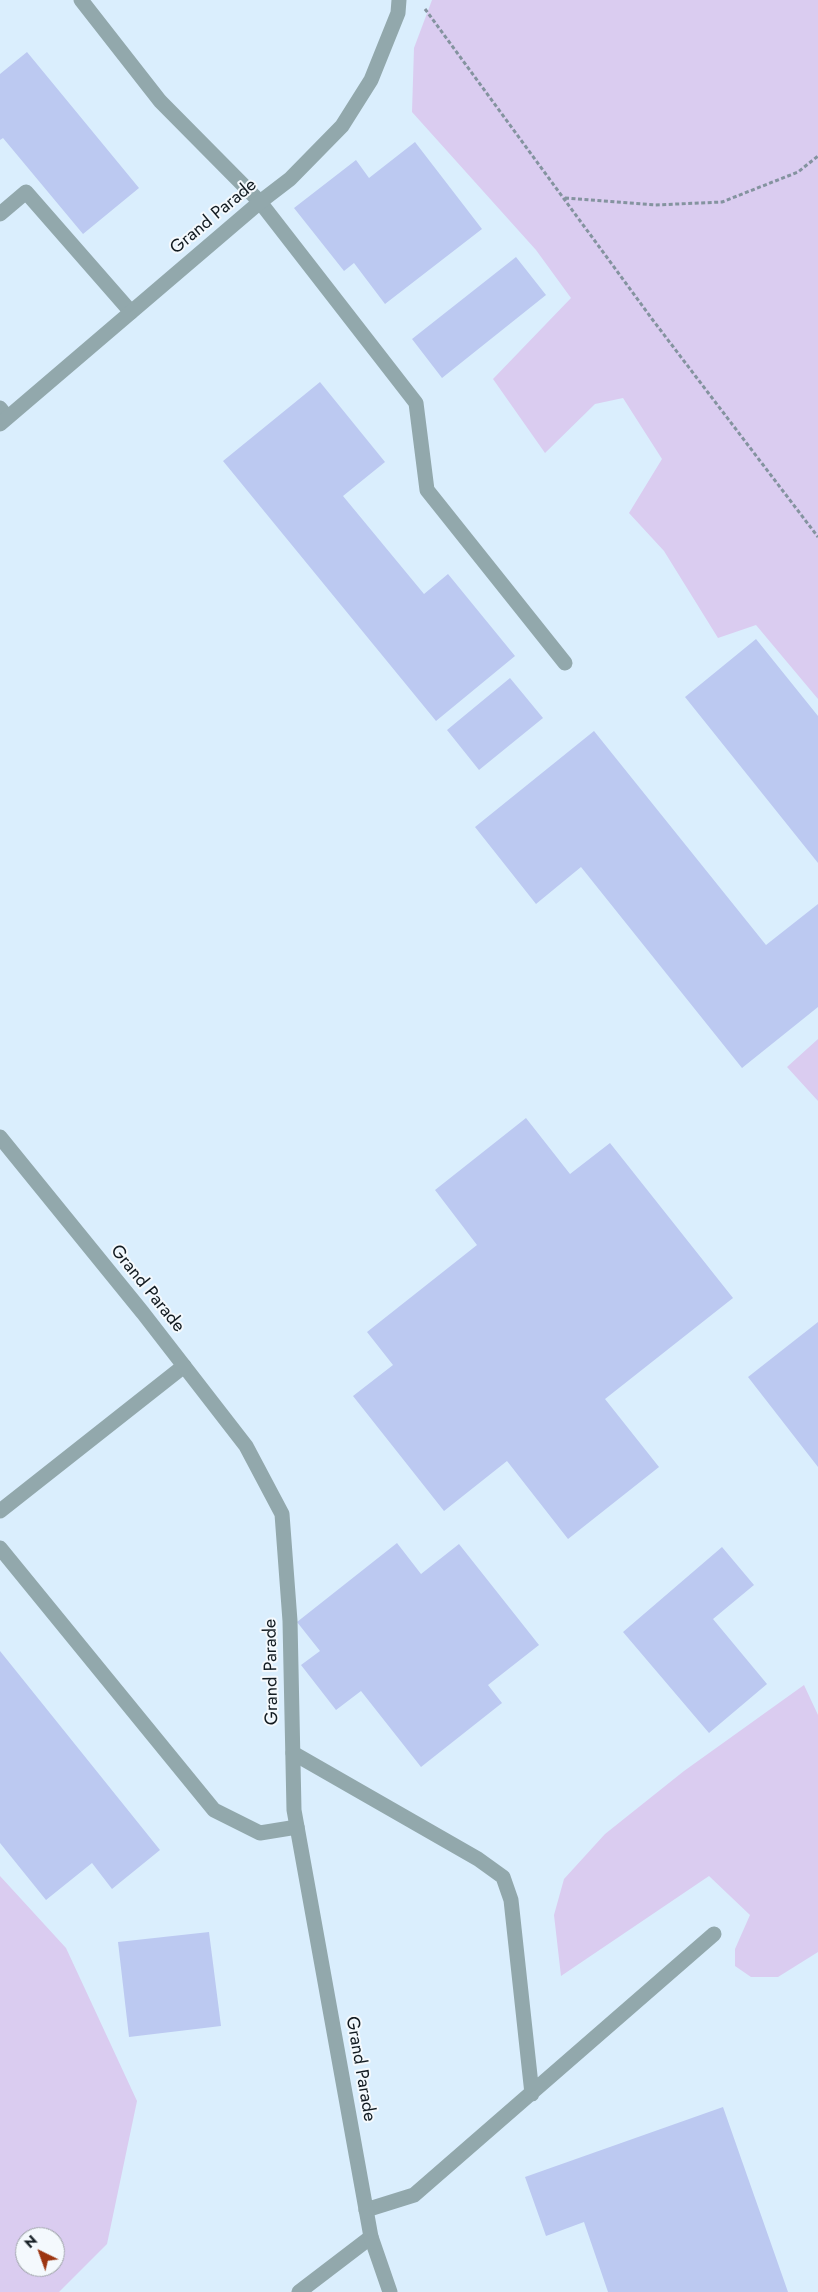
<!DOCTYPE html>
<html>
<head>
<meta charset="utf-8">
<style>
	body { margin:0 }
	#map { position:relative; width:818px; height:2292px; overflow:hidden; background:#daeefd; font-family:Jost,sans-serif }
	canvas { display:block }
	.north { position:absolute; left:15px; top:2227px; width:50px; height:50px; box-sizing:border-box; background:#f4f9fd; border:1px solid #9aa0a5; border-radius:50%; rotate:318deg; font-size:14px; font-weight:700; line-height:20px; text-align:center; color:#121b21 }
	.north::after { content:''; display:block; margin:auto; width:18px; height:22px; background:#9c3511; clip-path:polygon(50% 0,100% 100%,50% 72%,0 100%) }
</style>
</head>
<body>
<div id="map">
<canvas width="818" height="2292"></canvas>
<div class="north">N</div>
</div>
<script>
const g = document.querySelector('canvas').getContext('2d');
g.lineJoin = 'round';
function fill(path, color) { g.fillStyle = color; g.fill(path, 'evenodd'); }
const poly = rows => new Path2D(rows.map(r => 'M' + r).join(''));
function strokePath(path, color, width, dash) { g.strokeStyle = color; g.lineWidth = width; g.lineCap = dash ? 'butt' : 'round'; g.setLineDash(dash || []); g.stroke(path); }
function write(font, color, halo, rows, align = 'center') {
  g.font = font + ' Jost,sans-serif'; g.lineWidth = 4; g.setLineDash([]); g.textBaseline = 'middle'; g.strokeStyle = halo; g.fillStyle = color; for (const [text, x, y, turn = 0] of rows) {
    g.save(); g.translate(x, y); g.rotate((+turn || 0) * Math.PI / 180); g.textAlign = isNaN(turn) ? turn : align; if (halo) g.strokeText(text, 0, 0); g.fillText(text, 0, 0); g.restore();
  }
}
const green = poly([
	[432,0,818,0,818,699,756,625,718,638,664,551,629,513,662,459,623,398,595,404,545,453,493,379,571,298,536,250,412,112,414,48],
	[818,1039,818,1101,787,1067],
	[804,1685,818,1715,818,1952,778,1977,751,1977,735,1966,735,1949,750,1915,709,1876,561,1976,554,1915,564,1879,605,1834,684,1771],
	[0,1876,66,1948,137,2101,107,2244,59,2292,0,2292],
	[25,2237,55,2237,55,2267,25,2267]
]);
const building = poly([
	[27,52,139,188,83,234,3,138,0,140,0,74],
	[415,142,482,229,385,304,354,263,344,271,294,208,356,160,369,178],
	[516,257,546,295,442,378,412,339],
	[320,382,385,462,343,496,424,594,448,574,515,656,436,721,223,461],
	[756,639,818,716,818,863,685,697],
	[510,678,543,718,479,770,447,730],
	[594,731,766,945,818,904,818,1007,742,1068,581,867,536,904,475,827],
	[526,1118,570,1174,610,1143,733,1298,605,1399,659,1467,568,1539,507,1461,444,1511,353,1396,393,1365,367,1332,477,1245,435,1190],
	[818,1322,818,1467,748,1377],
	[397,1543,421,1574,459,1544,539,1645,488,1685,502,1703,421,1767,361,1691,336,1710,301,1665,320,1651,297,1622],
	[722,1547,754,1585,713,1619,767,1684,709,1733,623,1632],
	[0,1651,160,1850,112,1889,92,1863,46,1900,0,1843],
	[209,1932,221,2026,129,2037,118,1942],
	[723,2107,788,2292,608,2292,584,2222,546,2236,525,2177]
]);
const path = poly([
	[425,9,652,319,818,537],
	[565,198,655,205,722,202,798,172,818,156]
]);
const service = poly([
	[81,0,160,101,260,202,416,403,427,490,565,663],
	[0,214,26,192,131,312],
	[0,408,7,417],
	[0,1511,184,1366],
	[0,1548,214,1810,260,1833,297,1827],
	[293,1753,478,1859,503,1877,511,1900,532,2094],
	[366,2210,414,2195,714,1934],
	[299,2292,371,2237]
]);
const minor = poly([
	[0,424,260,202,290,179,342,126,371,80,398,13,399,0],
	[0,1137,143,1313,246,1446,282,1514,290,1621,294,1810,371,2237,390,2292]
]);
const streetNames = [
	["Grand Parade",214,217,-40],
	["Grand Parade",147,1289,51],
	["Grand Parade",272,1672,-91],
	["Grand Parade",360,2069,80]
];
fill(green, '#daccf0');
fill(building, '#bcc9f1');
strokePath(path, '#84939f', 3, [4, 2.5]);
strokePath(service, '#92a8ac', 15);
strokePath(minor, '#92a8ac', 15);
write('18px', '#121b21', '#f4f9fd', streetNames);
</script>
</body>
</html>
